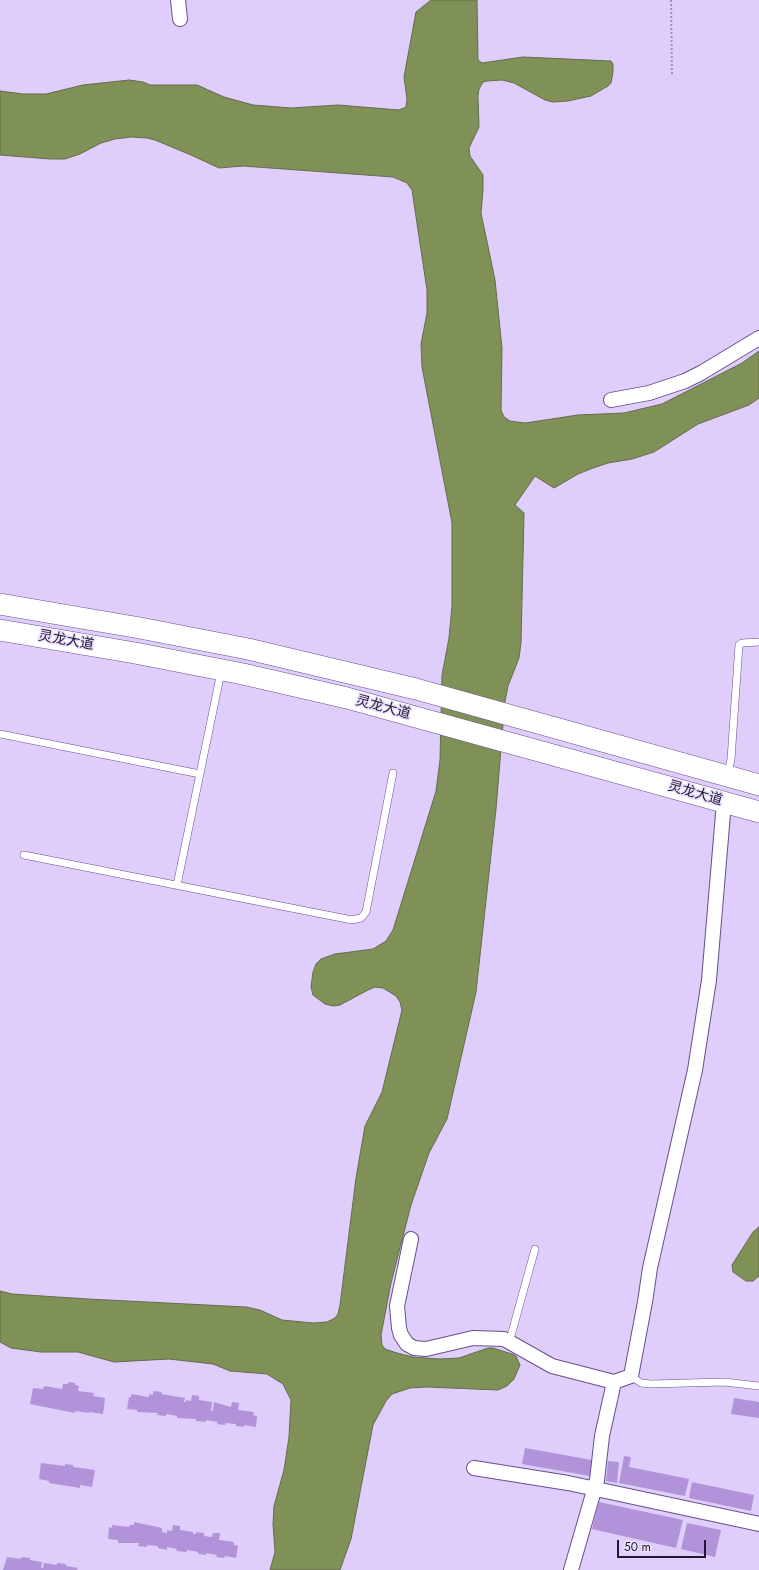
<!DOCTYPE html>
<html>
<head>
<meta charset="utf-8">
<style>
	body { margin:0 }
	#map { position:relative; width:759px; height:1570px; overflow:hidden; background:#dfcefb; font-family:Jost,sans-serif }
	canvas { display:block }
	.scale { position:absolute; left:617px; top:1540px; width:89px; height:18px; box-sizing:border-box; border:2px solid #221631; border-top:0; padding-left:5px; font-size:12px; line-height:14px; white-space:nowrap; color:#221631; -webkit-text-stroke:3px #eadffd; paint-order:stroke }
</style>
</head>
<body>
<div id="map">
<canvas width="759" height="1570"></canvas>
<div class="scale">50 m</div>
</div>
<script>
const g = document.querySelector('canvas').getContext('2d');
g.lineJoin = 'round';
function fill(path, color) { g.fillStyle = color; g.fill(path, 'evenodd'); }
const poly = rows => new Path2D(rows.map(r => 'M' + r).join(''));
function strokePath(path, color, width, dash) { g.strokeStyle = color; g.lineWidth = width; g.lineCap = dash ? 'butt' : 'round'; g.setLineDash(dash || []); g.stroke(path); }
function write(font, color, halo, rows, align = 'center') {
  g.font = font + ' Jost,"Noto Sans SC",sans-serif'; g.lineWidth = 3; g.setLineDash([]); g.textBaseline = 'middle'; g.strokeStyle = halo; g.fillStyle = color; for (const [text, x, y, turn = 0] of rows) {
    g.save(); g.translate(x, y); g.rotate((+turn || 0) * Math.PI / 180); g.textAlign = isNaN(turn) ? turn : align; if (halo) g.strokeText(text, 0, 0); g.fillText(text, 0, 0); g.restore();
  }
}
const water = poly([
	[431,0,477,0,478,60,482,63,523,57,611,61,613,64,613,72,611,83,608,86,591,96,568,101,553,102,545,100,514,83,502,80,487,81,483,82,479,89,478,96,479,127,469,148,470,156,483,175,483,190,481,213,495,280,502,348,501,410,504,417,510,421,525,423,578,415,624,413,662,404,742,363,759,351,759,398,749,405,698,424,654,452,632,459,608,463,593,468,578,474,554,488,535,476,515,505,524,513,521,643,519,658,508,686,505,701,496,809,476,992,447,1119,429,1153,411,1205,391,1283,381,1335,382,1345,385,1349,397,1353,413,1357,439,1359,459,1358,488,1348,493,1348,512,1354,516,1356,520,1365,514,1379,507,1386,498,1390,427,1387,410,1388,392,1394,386,1401,373,1425,351,1539,340,1570,270,1570,275,1552,273,1524,274,1506,284,1470,289,1437,291,1400,283,1384,267,1374,230,1371,213,1364,169,1359,114,1362,78,1352,41,1352,11,1348,0,1342,0,1291,12,1294,88,1299,246,1307,260,1310,282,1320,313,1323,327,1322,335,1318,338,1314,340,1305,356,1178,365,1126,382,1092,402,1010,400,1002,396,996,383,988,375,987,368,990,340,1005,333,1006,325,1004,313,995,311,987,313,972,316,964,321,959,335,954,373,949,386,941,393,930,436,791,440,760,442,675,449,638,452,606,452,523,422,367,421,344,427,313,427,290,412,190,407,183,393,177,243,166,219,168,191,155,155,140,147,138,131,137,115,139,101,143,80,154,65,159,50,159,0,155,0,91,23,94,46,94,83,85,129,80,143,82,150,85,197,85,224,97,253,105,291,108,338,105,399,110,406,107,407,99,404,77,416,12,431,0],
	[759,1227,759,1276,753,1281,746,1281,733,1272,732,1265,753,1232,759,1227]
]);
const building = poly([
	[69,1382,75,1383,75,1385,79,1386,78,1391,94,1393,93,1396,105,1398,103,1414,89,1412,89,1413,75,1411,75,1413,30,1404,33,1388,43,1389,44,1386,62,1389,63,1384,68,1384],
	[153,1391,162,1392,161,1394,185,1398,184,1402,186,1402,186,1400,191,1401,192,1395,199,1396,199,1400,212,1402,211,1411,213,1411,214,1402,231,1407,232,1402,239,1403,238,1410,254,1412,253,1415,257,1416,256,1427,244,1425,244,1427,236,1426,236,1424,226,1423,225,1425,217,1424,218,1422,206,1420,206,1422,196,1421,196,1419,177,1418,177,1416,166,1414,166,1416,157,1415,158,1413,137,1412,137,1410,127,1409,129,1397,131,1397,131,1394,149,1397,149,1394,153,1395],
	[734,1398,759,1402,759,1418,731,1414],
	[525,1448,592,1460,590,1476,522,1464],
	[624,1456,631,1457,629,1467,689,1479,685,1496,619,1483],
	[608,1461,619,1462,617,1483,606,1481],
	[41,1463,65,1466,65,1464,73,1465,73,1467,95,1470,92,1487,80,1485,80,1488,49,1483,49,1481,39,1479],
	[692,1482,754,1495,751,1511,689,1498],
	[599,1502,683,1520,676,1548,592,1529],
	[134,1522,162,1528,162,1532,167,1533,167,1530,172,1531,173,1525,180,1526,180,1530,193,1532,193,1534,196,1534,196,1532,204,1533,204,1536,212,1537,213,1533,220,1533,219,1540,234,1542,234,1545,238,1546,236,1558,225,1556,224,1558,216,1557,217,1555,206,1553,206,1555,198,1554,198,1552,187,1550,187,1552,176,1551,177,1549,167,1547,167,1550,158,1548,158,1546,147,1545,147,1547,138,1546,139,1543,118,1543,118,1540,108,1539,109,1527,112,1528,112,1525,129,1527,130,1525,134,1525],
	[687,1523,721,1530,715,1557,681,1549],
	[7,1557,21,1559,21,1557,30,1558,30,1560,42,1562,41,1568,43,1568,44,1563,57,1565,57,1563,66,1564,66,1566,78,1568,77,1570,3,1570]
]);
const path = poly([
	[671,0,672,74]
]);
const lane = poly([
	[0,734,200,774],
	[728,774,731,759,739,645,742,643,759,642],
	[24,855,352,920,356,919,361,918,366,912,393,773],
	[177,885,221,672],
	[509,1343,535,1249],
	[631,1376,641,1383,651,1384,724,1382,759,1386]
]);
const street = poly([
	[178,0,180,19],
	[611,400,649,393,685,381,701,373,759,338],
	[411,1239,397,1306,399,1328,401,1335,407,1344,414,1348,426,1349,473,1338,504,1339,552,1366,614,1382],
	[474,1468,568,1483,759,1524],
	[571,1570,597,1480,602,1436,614,1382,631,1376,645,1302,650,1268,695,1070,709,980,724,802]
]);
const primary = poly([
	[0,604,140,628,248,649,416,689,759,785],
	[0,630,135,653,243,674,347,698,759,812]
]);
const streetNames = [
	["灵龙大道",66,641,10],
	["灵龙大道",383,708,15],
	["灵龙大道",695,794,16]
];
fill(water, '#809157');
strokePath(water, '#646c4c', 1);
fill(building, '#b093d9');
strokePath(lane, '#694e8e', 8);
strokePath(street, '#694e8e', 16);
strokePath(primary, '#694e8e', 22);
strokePath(path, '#a091b8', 2, [2, 2]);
strokePath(lane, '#fff', 7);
strokePath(street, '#fff', 14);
strokePath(primary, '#fff', 21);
write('14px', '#221631', '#eadffd', streetNames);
</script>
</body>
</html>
